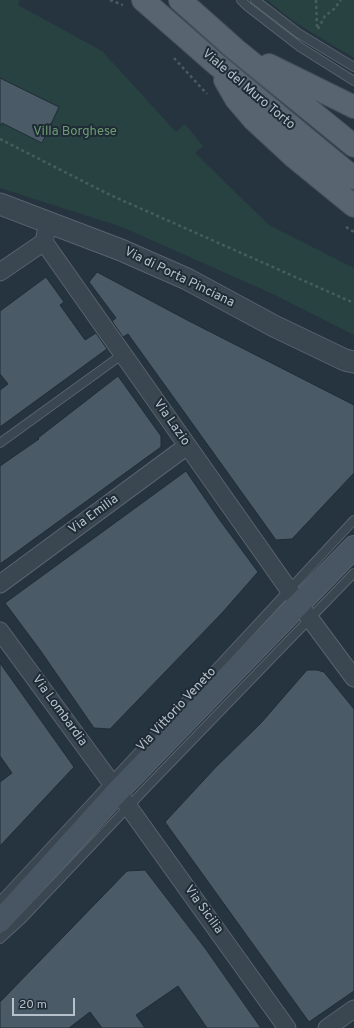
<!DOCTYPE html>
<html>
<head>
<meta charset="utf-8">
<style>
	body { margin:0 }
	#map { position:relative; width:354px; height:1028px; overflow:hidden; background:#263440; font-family:Overpass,sans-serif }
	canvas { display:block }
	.scale { position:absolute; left:12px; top:998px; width:63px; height:18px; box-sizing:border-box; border:2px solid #b6c0ca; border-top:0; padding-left:5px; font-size:12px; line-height:14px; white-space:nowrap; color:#b6c0ca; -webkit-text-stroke:3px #1f2b35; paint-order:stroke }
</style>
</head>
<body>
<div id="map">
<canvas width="354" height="1028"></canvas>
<div class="scale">20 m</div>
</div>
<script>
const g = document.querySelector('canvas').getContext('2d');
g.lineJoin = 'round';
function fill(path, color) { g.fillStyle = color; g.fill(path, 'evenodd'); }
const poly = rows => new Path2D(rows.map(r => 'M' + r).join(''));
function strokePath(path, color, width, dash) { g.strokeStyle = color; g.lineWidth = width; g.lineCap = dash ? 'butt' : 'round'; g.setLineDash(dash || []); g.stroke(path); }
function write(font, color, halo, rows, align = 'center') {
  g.font = font + ' Overpass,sans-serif'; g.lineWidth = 4; g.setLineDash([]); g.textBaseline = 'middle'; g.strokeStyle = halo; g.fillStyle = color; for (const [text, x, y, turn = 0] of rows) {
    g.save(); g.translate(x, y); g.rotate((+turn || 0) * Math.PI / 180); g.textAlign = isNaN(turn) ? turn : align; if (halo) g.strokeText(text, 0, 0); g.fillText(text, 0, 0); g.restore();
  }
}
const green = poly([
	[0,0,20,0,18,5,102,51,176,132,185,124,203,146,195,153,269,225,354,268,354,335,275,295,122,227,0,188],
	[267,0,354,0,354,58,293,21]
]);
const building = poly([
	[0,78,59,107,42,143,2,123,0,126,0,78],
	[97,272,187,320,354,405,354,473,292,539,276,540,128,334,123,337,112,321,116,318,89,282,97,272],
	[46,277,64,302,60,305,85,340,96,333,107,349,0,427,0,390,8,384,0,374,0,311,46,277],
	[118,376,161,436,161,447,0,564,0,466,39,439,38,438,118,376],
	[186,471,219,519,258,572,222,613,110,729,94,728,40,650,5,603,186,471],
	[0,663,74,767,0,846,0,782,12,773,0,756,0,663],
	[307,670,317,670,324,672,354,709,354,991,309,1022,165,822,215,768,261,723,307,670],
	[145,870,205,948,261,1028,207,1028,178,986,136,1015,145,1028,102,1028,90,1012,69,1028,0,1028,0,1002,127,871,145,870]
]);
const path = poly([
	[110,0,123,5],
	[316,0,317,27],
	[318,29,325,16,334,9,341,0],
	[174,58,207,94],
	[0,139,108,194,354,303],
	[346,227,354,232]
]);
const service = poly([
	[241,0,247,6,300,47,354,81],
	[255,0,298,33,354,67],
	[0,443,123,354],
	[0,901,354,520],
	[0,939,22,919,148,786,354,573]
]);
const minor = poly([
	[44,242,299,604,354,678],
	[0,272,44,242,46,232],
	[0,584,187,446],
	[0,631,110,781,287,1028],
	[327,1028,354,1009]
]);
const tertiary = poly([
	[0,204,121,250,187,279,274,326,345,360,354,362]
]);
const secondary = poly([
	[0,921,118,791,354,547]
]);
const primary = poly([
	[143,0,216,64,354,178],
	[180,0,235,49,354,146],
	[269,65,354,107],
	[225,80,236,99,254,120,294,157,354,206]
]);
const streetNames = [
	["Viale del Muro Torto",248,90,40],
	["Via di Porta Pinciana",179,278,26],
	["Via Lazio",171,423,55],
	["Via Emilia",94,515,-36],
	["Via Vittorio Veneto",177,710,-47],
	["Via Lombardia",59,711,54],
	["Via Sicilia",203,910,54]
];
const parkNames = [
	["Villa Borghese",75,132]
];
fill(green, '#284141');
fill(building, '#4a5a66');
strokePath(building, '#212d37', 1);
strokePath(service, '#58636d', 10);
strokePath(minor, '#58636d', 19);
strokePath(tertiary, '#58636d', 23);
strokePath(secondary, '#58636d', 24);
strokePath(primary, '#434f59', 24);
strokePath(path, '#465d5d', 2.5, [3, 3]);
strokePath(service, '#3a4650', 8);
strokePath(minor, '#3a4650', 17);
strokePath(tertiary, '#3a4650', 21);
strokePath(secondary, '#485563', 22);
strokePath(primary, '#586570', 22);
write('13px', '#b6c0ca', '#1f2b35', streetNames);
write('13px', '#6e9b73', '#1f2b35', parkNames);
</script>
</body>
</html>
